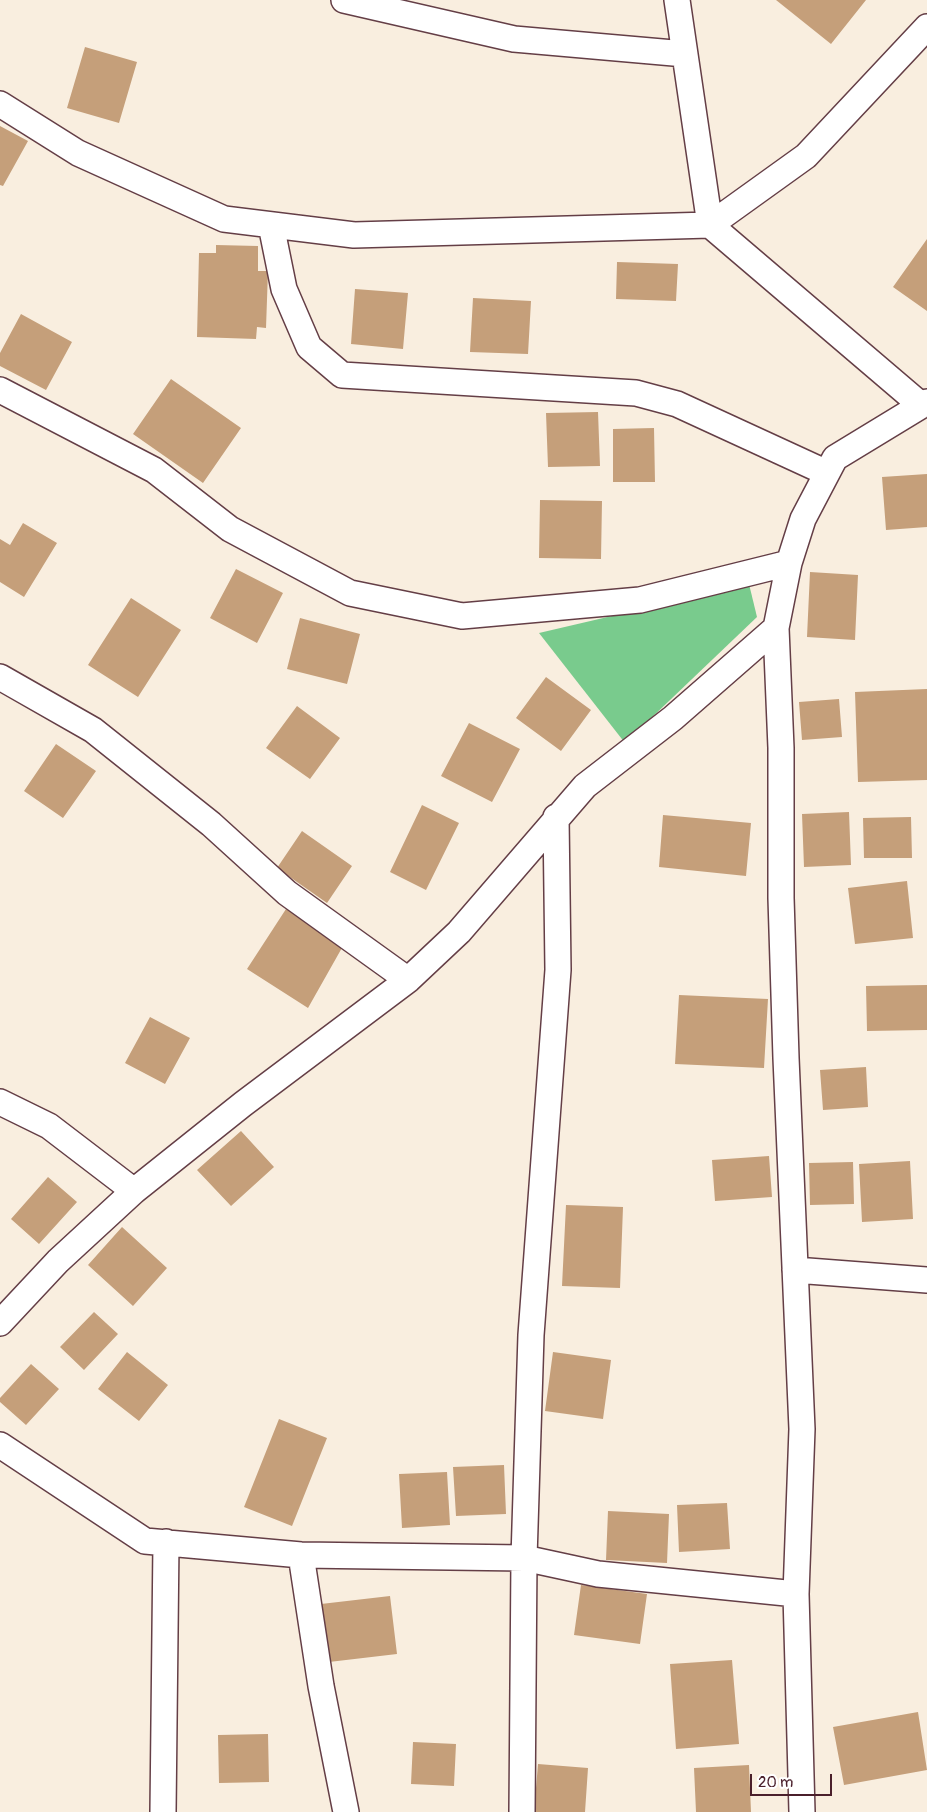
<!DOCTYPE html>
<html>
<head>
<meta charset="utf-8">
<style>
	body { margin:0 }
	#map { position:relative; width:927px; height:1812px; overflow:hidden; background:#f9eedf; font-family:Pangolin,sans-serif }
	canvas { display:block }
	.scale { position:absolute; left:750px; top:1774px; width:82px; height:22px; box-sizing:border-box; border:2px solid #4a1f2b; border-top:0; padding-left:6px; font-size:15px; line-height:18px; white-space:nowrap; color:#4a1f2b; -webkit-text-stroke:4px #fff; paint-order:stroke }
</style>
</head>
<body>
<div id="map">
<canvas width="927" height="1812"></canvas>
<div class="scale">20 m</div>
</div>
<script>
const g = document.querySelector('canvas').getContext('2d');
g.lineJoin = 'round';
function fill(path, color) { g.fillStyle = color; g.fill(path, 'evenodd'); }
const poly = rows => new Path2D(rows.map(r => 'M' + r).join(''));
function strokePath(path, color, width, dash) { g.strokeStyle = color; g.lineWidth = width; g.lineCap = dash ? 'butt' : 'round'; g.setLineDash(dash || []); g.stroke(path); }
const green = poly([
	[749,584,757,617,625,743,539,633]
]);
const building = poly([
	[776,0,866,0,831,44],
	[85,47,137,62,119,123,67,108],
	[0,126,28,141,3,186,0,185],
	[927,239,927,311,893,287],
	[216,245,258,246,258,271,268,271,266,328,257,327,256,339,197,337,199,253,216,253],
	[617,262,678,264,676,301,616,299],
	[355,289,408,293,403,349,351,344],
	[473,298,531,301,528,354,470,352],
	[21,314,72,342,46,390,0,366,0,353],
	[171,379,241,428,203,483,133,434],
	[598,412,600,466,548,467,546,413],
	[654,428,655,482,613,482,613,429],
	[927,474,927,527,886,530,882,477],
	[540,500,602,501,601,559,539,558],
	[23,523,57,543,24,597,0,582,0,539,10,545],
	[236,569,283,593,257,643,210,618],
	[810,572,858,575,855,640,807,637],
	[131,598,181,630,138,697,88,665],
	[300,618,360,634,347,684,287,669],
	[546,677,591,710,561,751,516,718],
	[927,689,927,780,858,782,855,692],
	[839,699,842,737,802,740,799,702],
	[297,706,340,738,310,779,266,748],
	[469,723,520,749,492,802,441,776],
	[56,744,96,771,63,818,24,791],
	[422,805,459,823,426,890,390,872],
	[849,812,851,865,804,867,802,814],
	[663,815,751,823,746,876,659,867],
	[911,817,912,858,864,858,863,818],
	[302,831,352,866,327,903,277,868],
	[907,881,913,938,855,944,848,888],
	[286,909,343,946,308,1008,247,969],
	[927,985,927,1030,867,1031,866,986],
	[679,995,768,999,764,1068,675,1064],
	[150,1017,190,1038,165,1084,125,1063],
	[866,1067,868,1107,823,1110,820,1070],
	[241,1131,274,1167,231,1206,197,1170],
	[769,1156,772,1197,715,1201,712,1160],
	[910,1161,913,1219,862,1222,859,1164],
	[853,1162,854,1204,810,1205,809,1163],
	[48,1177,77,1202,39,1244,11,1219],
	[566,1205,623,1207,620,1288,562,1286],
	[122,1227,167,1268,133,1306,88,1265],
	[94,1312,118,1334,84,1370,60,1347],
	[127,1352,168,1385,139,1421,98,1389],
	[553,1352,611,1360,603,1419,545,1411],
	[31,1364,59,1389,26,1425,0,1402,0,1398],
	[279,1419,327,1438,292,1526,244,1507],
	[504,1465,506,1514,456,1516,453,1467],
	[447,1472,450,1525,402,1528,399,1474],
	[727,1503,730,1549,679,1552,677,1505],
	[608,1511,669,1514,667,1563,606,1560],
	[581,1585,647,1594,640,1644,574,1635],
	[390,1596,397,1654,329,1662,321,1604],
	[732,1660,739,1744,676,1749,670,1664],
	[918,1712,927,1770,844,1785,833,1727],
	[268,1734,269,1782,219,1783,218,1735],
	[413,1742,456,1744,454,1786,411,1784],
	[538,1764,588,1768,585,1812,534,1812],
	[749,1765,751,1812,696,1812,694,1768]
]);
const minor = poly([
	[344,0,514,39,685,54],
	[677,0,710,225,921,405],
	[0,104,78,153,224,219,354,235,710,225,806,156,927,27],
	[271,225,284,289,309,347,342,375,636,393,677,404,827,473],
	[0,390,154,470,230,529,350,593,462,616,640,600,789,563],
	[776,628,781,748,781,898,786,1058,802,1429,796,1594,802,1812],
	[0,677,93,730,211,824,287,893,408,980],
	[0,1102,49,1126,134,1191],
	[795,1270,927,1280],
	[0,1323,58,1261,134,1191,243,1104,408,980,459,932,585,786,673,718,776,628,789,563,803,519,835,458,927,402],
	[0,1445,145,1541,301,1555,524,1558,598,1574,796,1594],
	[301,1555,321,1686,346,1812],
	[163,1812,166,1542],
	[522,1812,524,1558,531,1335,558,970,556,817]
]);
fill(green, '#79cb8d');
fill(building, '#c59f7a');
strokePath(minor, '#643e46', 28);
strokePath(minor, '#fff', 25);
</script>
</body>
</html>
